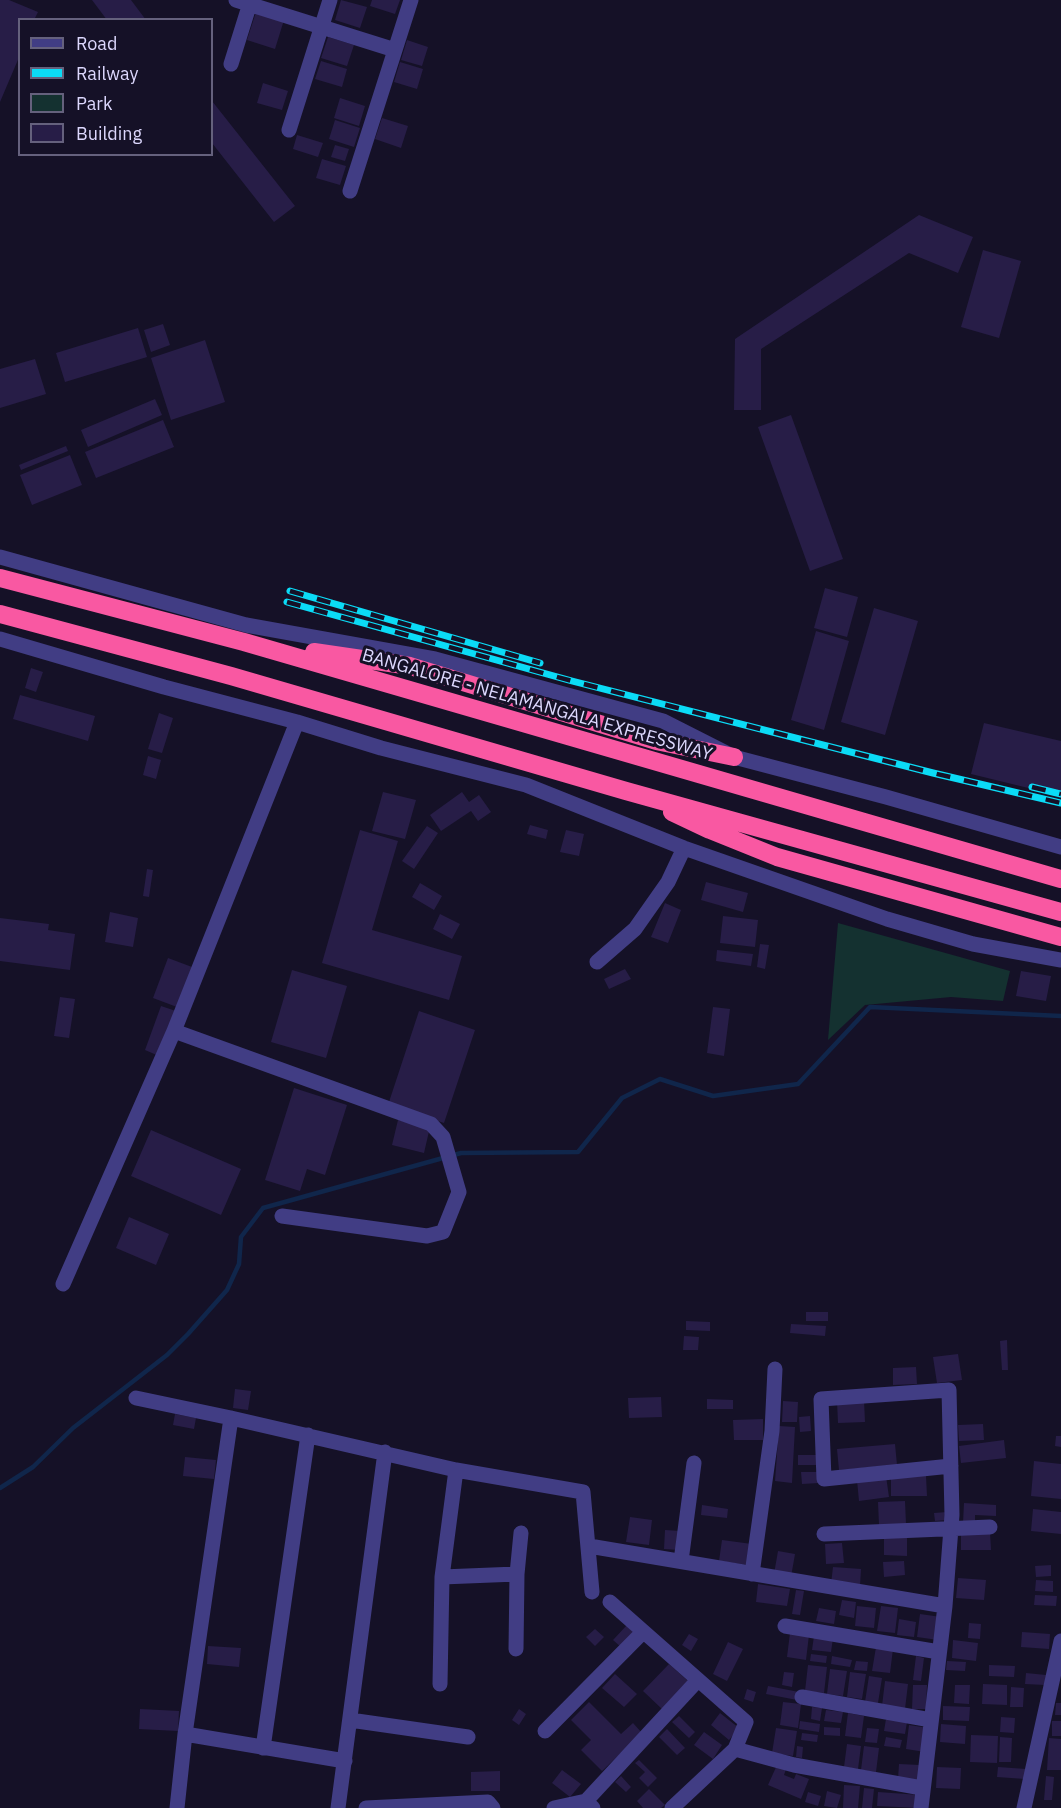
<!DOCTYPE html>
<html>
<head>
<meta charset="utf-8">
<style>
	body { margin:0 }
	#map { position:relative; width:1061px; height:1808px; overflow:hidden; background:#151127; font-family:"IBM Plex Sans",sans-serif }
	canvas { display:block }
	.legend { position:absolute; left:18px; top:18px; width:195px; height:138px; box-sizing:border-box; background:#151127; border:2px solid #65617d; margin:0; padding:8px 10px; list-style:none; font-size:18px; color:#ddd8fe }
	.legend li { display:flex; align-items:center; gap:12px; height:30px }
	.legend b { width:30px; border:2px solid #65617d }
</style>
</head>
<body>
<div id="map">
<canvas width="1061" height="1808"></canvas>
<ul class="legend">
<li><b style="height:8px;background:#413d84"></b>Road</li>
<li><b style="height:8px;background:#0bdbf6"></b>Railway</li>
<li><b style="height:16px;background:#143130"></b>Park</li>
<li><b style="height:16px;background:#271d47"></b>Building</li>
</ul>
</div>
<script>
const g = document.querySelector('canvas').getContext('2d');
g.lineJoin = 'round';
function fill(path, color) { g.fillStyle = color; g.fill(path, 'evenodd'); }
const poly = rows => new Path2D(rows.map(r => 'M' + r).join(''));
function strokePath(path, color, width, dash) { g.strokeStyle = color; g.lineWidth = width; g.lineCap = dash ? 'butt' : 'round'; g.setLineDash(dash || []); g.stroke(path); }
function write(font, color, halo, rows, align = 'center') {
  g.font = font + ' "IBM Plex Sans",sans-serif'; g.lineWidth = 6; g.setLineDash([]); g.textBaseline = 'middle'; g.strokeStyle = halo; g.fillStyle = color; for (const [text, x, y, turn = 0] of rows) {
    g.save(); g.translate(x, y); g.rotate((+turn || 0) * Math.PI / 180); g.textAlign = isNaN(turn) ? turn : align; if (halo) g.strokeText(text, 0, 0); g.fillText(text, 0, 0); g.restore();
  }
}
const green = poly([
	[838,923,1010,971,1003,1001,951,997,865,1005,828,1040]
]);
const stream = poly([
	[0,1488,33,1467,73,1428,167,1355,188,1334,227,1290,239,1264,241,1237,263,1208,461,1153,578,1152,622,1098,660,1079,713,1096,798,1084,870,1007,1061,1016]
]);
const building = poly([
	[0,0,9,0,38,12,34,20,20,20,20,55,0,102],
	[92,0,131,0,146,20,107,20],
	[341,0,367,7,360,28,335,20],
	[372,0,400,0,395,14,370,6],
	[256,12,284,20,275,49,247,40],
	[328,37,354,45,347,66,321,58],
	[407,40,428,47,422,66,401,60],
	[321,61,347,69,342,87,315,79],
	[400,62,423,69,417,89,394,82],
	[263,83,288,91,282,110,257,103],
	[340,98,365,106,359,126,334,118],
	[212,101,295,206,274,222,212,143],
	[382,118,408,126,401,148,375,139],
	[335,120,360,128,354,147,329,139],
	[297,135,323,143,318,157,293,149],
	[335,145,349,149,345,161,331,157],
	[322,159,346,166,340,185,316,178],
	[919,215,973,237,958,273,909,253,761,349,761,410,734,410,735,339],
	[983,250,1021,261,999,338,961,327],
	[163,324,170,345,151,352,144,330],
	[138,328,147,357,65,382,56,353],
	[205,340,225,402,171,420,151,358],
	[35,359,46,394,0,408,0,369],
	[155,399,162,415,88,447,81,430],
	[791,415,843,559,810,571,758,427],
	[163,420,174,447,96,478,85,452],
	[66,446,68,451,21,470,19,465],
	[70,455,82,485,32,505,20,475],
	[825,588,858,597,847,637,814,628],
	[874,608,918,621,885,735,841,722],
	[816,631,849,641,824,730,791,720],
	[31,668,43,672,36,692,25,688],
	[20,695,95,716,88,741,13,719],
	[159,713,173,718,162,753,148,749],
	[984,723,1061,741,1061,796,971,774],
	[148,756,161,760,156,779,143,775],
	[383,792,416,800,405,839,372,831],
	[462,792,469,802,479,795,491,812,478,821,471,811,441,831,430,815],
	[530,825,548,830,546,839,527,834],
	[427,826,438,833,414,869,402,861],
	[360,830,398,841,372,930,462,956,449,1000,322,963],
	[566,830,584,834,579,856,560,852],
	[147,869,153,870,149,897,143,896],
	[706,882,748,893,743,912,701,900],
	[420,883,442,896,434,910,412,897],
	[665,903,681,910,668,943,651,937],
	[110,912,138,918,133,947,105,942],
	[440,914,460,924,452,939,433,929],
	[723,916,758,920,755,947,720,943],
	[0,918,49,924,48,930,75,934,70,970,0,961],
	[760,944,769,945,765,969,757,967],
	[717,950,753,954,751,966,716,961],
	[168,958,192,967,177,1007,153,998],
	[625,969,631,979,609,989,604,979],
	[292,970,347,986,326,1058,271,1042],
	[1021,971,1051,976,1046,1001,1016,996],
	[60,997,75,999,69,1038,54,1036],
	[161,1006,176,1011,159,1056,145,1050],
	[713,1007,730,1009,724,1056,707,1053],
	[419,1011,475,1030,444,1123,388,1105],
	[294,1088,347,1105,325,1175,307,1169,300,1191,265,1180],
	[398,1120,430,1127,424,1153,392,1145],
	[151,1130,241,1169,221,1215,131,1176],
	[129,1217,169,1234,156,1265,116,1248],
	[806,1312,828,1312,828,1321,806,1321],
	[686,1321,710,1322,710,1331,686,1330],
	[791,1324,826,1326,825,1336,790,1333],
	[684,1336,699,1337,698,1350,683,1350],
	[1007,1340,1008,1370,1002,1370,1000,1341],
	[958,1354,962,1380,937,1383,933,1357],
	[916,1367,917,1384,893,1385,893,1368],
	[235,1389,251,1391,248,1410,233,1408],
	[661,1397,662,1417,629,1418,628,1398],
	[707,1399,733,1400,733,1409,707,1409],
	[864,1400,865,1422,838,1423,837,1401],
	[783,1401,798,1402,797,1422,782,1422],
	[175,1414,196,1418,194,1429,173,1425],
	[810,1416,811,1431,800,1432,799,1417],
	[763,1419,763,1440,734,1440,733,1420],
	[983,1424,984,1440,959,1441,958,1425],
	[779,1426,795,1427,792,1483,775,1481],
	[1056,1436,1061,1436,1061,1447,1055,1446],
	[1004,1440,1006,1458,961,1463,959,1446],
	[895,1444,897,1465,839,1470,837,1449],
	[798,1455,818,1455,818,1465,798,1465],
	[185,1457,216,1460,214,1479,183,1476],
	[1034,1461,1061,1464,1061,1499,1031,1496],
	[801,1472,819,1472,819,1483,802,1484],
	[886,1476,889,1497,859,1501,857,1480],
	[891,1476,926,1476,927,1496,891,1496],
	[905,1501,906,1524,879,1525,878,1502],
	[964,1503,996,1505,996,1516,975,1515,975,1524,963,1523],
	[702,1505,728,1509,727,1518,701,1515],
	[1033,1509,1061,1512,1061,1534,1031,1531],
	[947,1512,948,1520,935,1521,934,1513],
	[630,1517,652,1520,649,1545,626,1542],
	[665,1530,681,1531,679,1550,664,1549],
	[961,1532,990,1532,991,1550,961,1550],
	[884,1536,907,1537,907,1556,884,1555],
	[722,1540,752,1544,749,1565,719,1561],
	[842,1543,844,1563,826,1564,825,1544],
	[778,1551,795,1554,791,1577,774,1574],
	[904,1561,905,1575,884,1577,883,1562],
	[1051,1565,1051,1576,1036,1577,1035,1566],
	[833,1567,861,1569,860,1586,831,1584],
	[958,1578,986,1580,984,1600,956,1598],
	[1036,1580,1053,1581,1053,1592,1035,1591],
	[758,1584,790,1589,787,1606,756,1602],
	[796,1590,804,1591,800,1615,792,1614],
	[1035,1595,1057,1596,1056,1606,1034,1605],
	[842,1600,856,1602,854,1618,839,1615],
	[857,1606,876,1608,874,1628,855,1626],
	[881,1606,898,1608,895,1633,877,1631],
	[819,1608,836,1611,834,1624,816,1621],
	[920,1614,941,1617,938,1640,917,1637],
	[899,1619,916,1622,914,1637,897,1635],
	[969,1623,981,1624,980,1639,968,1638],
	[627,1625,636,1633,622,1648,613,1640],
	[595,1629,604,1637,595,1646,586,1637],
	[1022,1632,1050,1634,1049,1649,1021,1647],
	[790,1633,809,1635,806,1660,787,1657],
	[689,1634,698,1639,691,1651,682,1645],
	[814,1636,833,1638,831,1652,812,1650],
	[953,1640,978,1643,976,1661,952,1658],
	[728,1642,743,1649,727,1681,713,1674],
	[208,1646,241,1648,239,1667,207,1664],
	[876,1647,893,1649,890,1673,872,1671],
	[811,1654,827,1656,826,1663,810,1661],
	[832,1656,852,1660,850,1667,831,1664],
	[916,1656,924,1658,921,1681,913,1680],
	[856,1661,868,1662,867,1671,854,1670],
	[947,1661,966,1662,965,1671,946,1670],
	[669,1664,688,1681,662,1709,643,1691],
	[808,1665,827,1667,824,1693,805,1691],
	[989,1665,1015,1666,1014,1677,989,1676],
	[830,1669,847,1671,843,1696,827,1694],
	[784,1672,794,1673,792,1687,782,1685],
	[850,1672,866,1674,862,1699,847,1697],
	[1026,1673,1046,1675,1045,1685,1025,1684],
	[615,1674,637,1694,624,1707,602,1688],
	[869,1676,882,1678,878,1703,865,1702],
	[885,1681,908,1684,905,1709,882,1706],
	[983,1684,1007,1685,1007,1705,982,1704],
	[913,1685,927,1685,926,1709,912,1709],
	[955,1685,970,1685,969,1704,954,1703],
	[768,1686,799,1692,797,1700,766,1694],
	[1011,1687,1024,1688,1023,1707,1010,1707],
	[747,1689,756,1692,753,1702,744,1699],
	[589,1702,621,1734,633,1723,642,1733,602,1771,581,1750,591,1740,571,1720],
	[783,1702,801,1704,798,1728,780,1725],
	[1056,1703,1061,1703,1061,1715,1055,1715],
	[943,1706,970,1707,969,1721,943,1720],
	[812,1707,822,1708,820,1721,811,1719],
	[140,1709,179,1711,178,1731,139,1729],
	[519,1709,526,1714,519,1725,512,1720],
	[826,1710,843,1712,841,1723,824,1721],
	[720,1713,739,1728,729,1740,711,1725],
	[848,1713,864,1716,861,1738,845,1736],
	[679,1716,695,1732,689,1738,672,1722],
	[1001,1717,1015,1718,1014,1733,1000,1732],
	[886,1719,907,1722,905,1734,884,1731],
	[800,1721,820,1724,819,1732,799,1729],
	[1052,1721,1061,1721,1061,1736,1052,1736],
	[941,1724,966,1726,965,1744,940,1742],
	[909,1725,929,1728,925,1752,906,1749],
	[824,1727,840,1728,840,1736,824,1735],
	[776,1728,797,1731,793,1756,772,1753],
	[867,1728,879,1729,877,1743,865,1742],
	[667,1729,685,1748,677,1755,659,1737],
	[704,1732,722,1745,713,1759,694,1745],
	[802,1733,818,1735,817,1742,801,1740],
	[971,1735,998,1736,997,1763,970,1762],
	[886,1737,902,1740,900,1748,884,1746],
	[1000,1737,1012,1738,1011,1762,999,1762],
	[1049,1738,1061,1739,1061,1770,1047,1770],
	[847,1744,861,1746,858,1769,844,1767],
	[797,1746,803,1747,802,1758,796,1757],
	[864,1746,879,1748,876,1772,861,1770],
	[639,1760,657,1778,648,1787,639,1778,645,1772,635,1763],
	[899,1764,920,1765,919,1781,898,1779],
	[777,1765,786,1769,784,1775,794,1779,796,1774,809,1779,801,1799,768,1785],
	[937,1767,961,1768,960,1789,936,1788],
	[998,1767,1026,1769,1025,1779,997,1777],
	[562,1770,581,1784,570,1797,552,1783],
	[500,1771,500,1791,471,1791,471,1772],
	[621,1776,631,1787,626,1792,615,1782],
	[1046,1776,1054,1777,1052,1800,1044,1800],
	[844,1785,860,1786,858,1808,843,1808],
	[864,1788,874,1789,872,1808,862,1808],
	[649,1789,665,1805,661,1808,643,1808,637,1801],
	[827,1791,841,1795,837,1808,824,1806],
	[808,1792,821,1796,818,1806,805,1802],
	[878,1792,920,1795,919,1808,877,1806]
]);
const minor = poly([
	[236,0,395,50],
	[231,64,251,0],
	[289,130,330,0],
	[350,191,411,0],
	[0,557,246,625,435,659,663,721,734,757,886,797,1061,847],
	[0,639,164,687,297,722,381,748,526,785,684,848,887,919,973,944,1061,960],
	[597,962,635,929,668,882,684,848],
	[174,1031,431,1124,443,1137,459,1192,443,1232,427,1236,282,1216],
	[63,1284,174,1031,297,722],
	[136,1398,231,1418,456,1470,583,1492,592,1592],
	[824,1534,990,1527],
	[589,1546,945,1606],
	[681,1561,694,1463],
	[752,1574,772,1431,775,1369],
	[442,1577,517,1574,521,1533],
	[610,1602,746,1722,735,1749,672,1808],
	[785,1626,939,1652],
	[516,1649,517,1574],
	[440,1684,442,1577,456,1470],
	[802,1697,931,1720],
	[350,1720,468,1737],
	[545,1731,643,1632],
	[185,1734,345,1761],
	[263,1748,308,1435],
	[735,1749,794,1765,922,1788],
	[586,1801,698,1680],
	[177,1808,185,1734,231,1418],
	[338,1808,385,1452],
	[366,1808,488,1802,493,1808],
	[554,1808,586,1801,593,1808],
	[921,1808,945,1606,952,1515,949,1390,821,1399,824,1479,951,1466],
	[1024,1808,1061,1641]
]);
const highway = poly([
	[0,578,244,642,1061,879],
	[0,614,231,676,626,791,1061,912],
	[314,652,410,666,656,741,734,757],
	[672,812,710,830,777,857,1061,937]
]);
const rail = poly([
	[290,591,540,663],
	[287,602,572,681,933,773,1061,803],
	[1032,787,1061,794]
]);
const streetNames = [
	["BANGALORE - NELAMANGALA EXPRESSWAY",537,705,16]
];
fill(green, '#143130');
strokePath(stream, '#10264b', 4.5);
fill(building, '#271d47');
strokePath(minor, '#413d84', 15);
strokePath(highway, '#f958a2', 18);
strokePath(rail, '#0bdbf6', 7);
strokePath(rail, '#151127', 4.5, [14]);
write('18px', '#ddd8fe', '#151127', streetNames);
</script>
</body>
</html>
